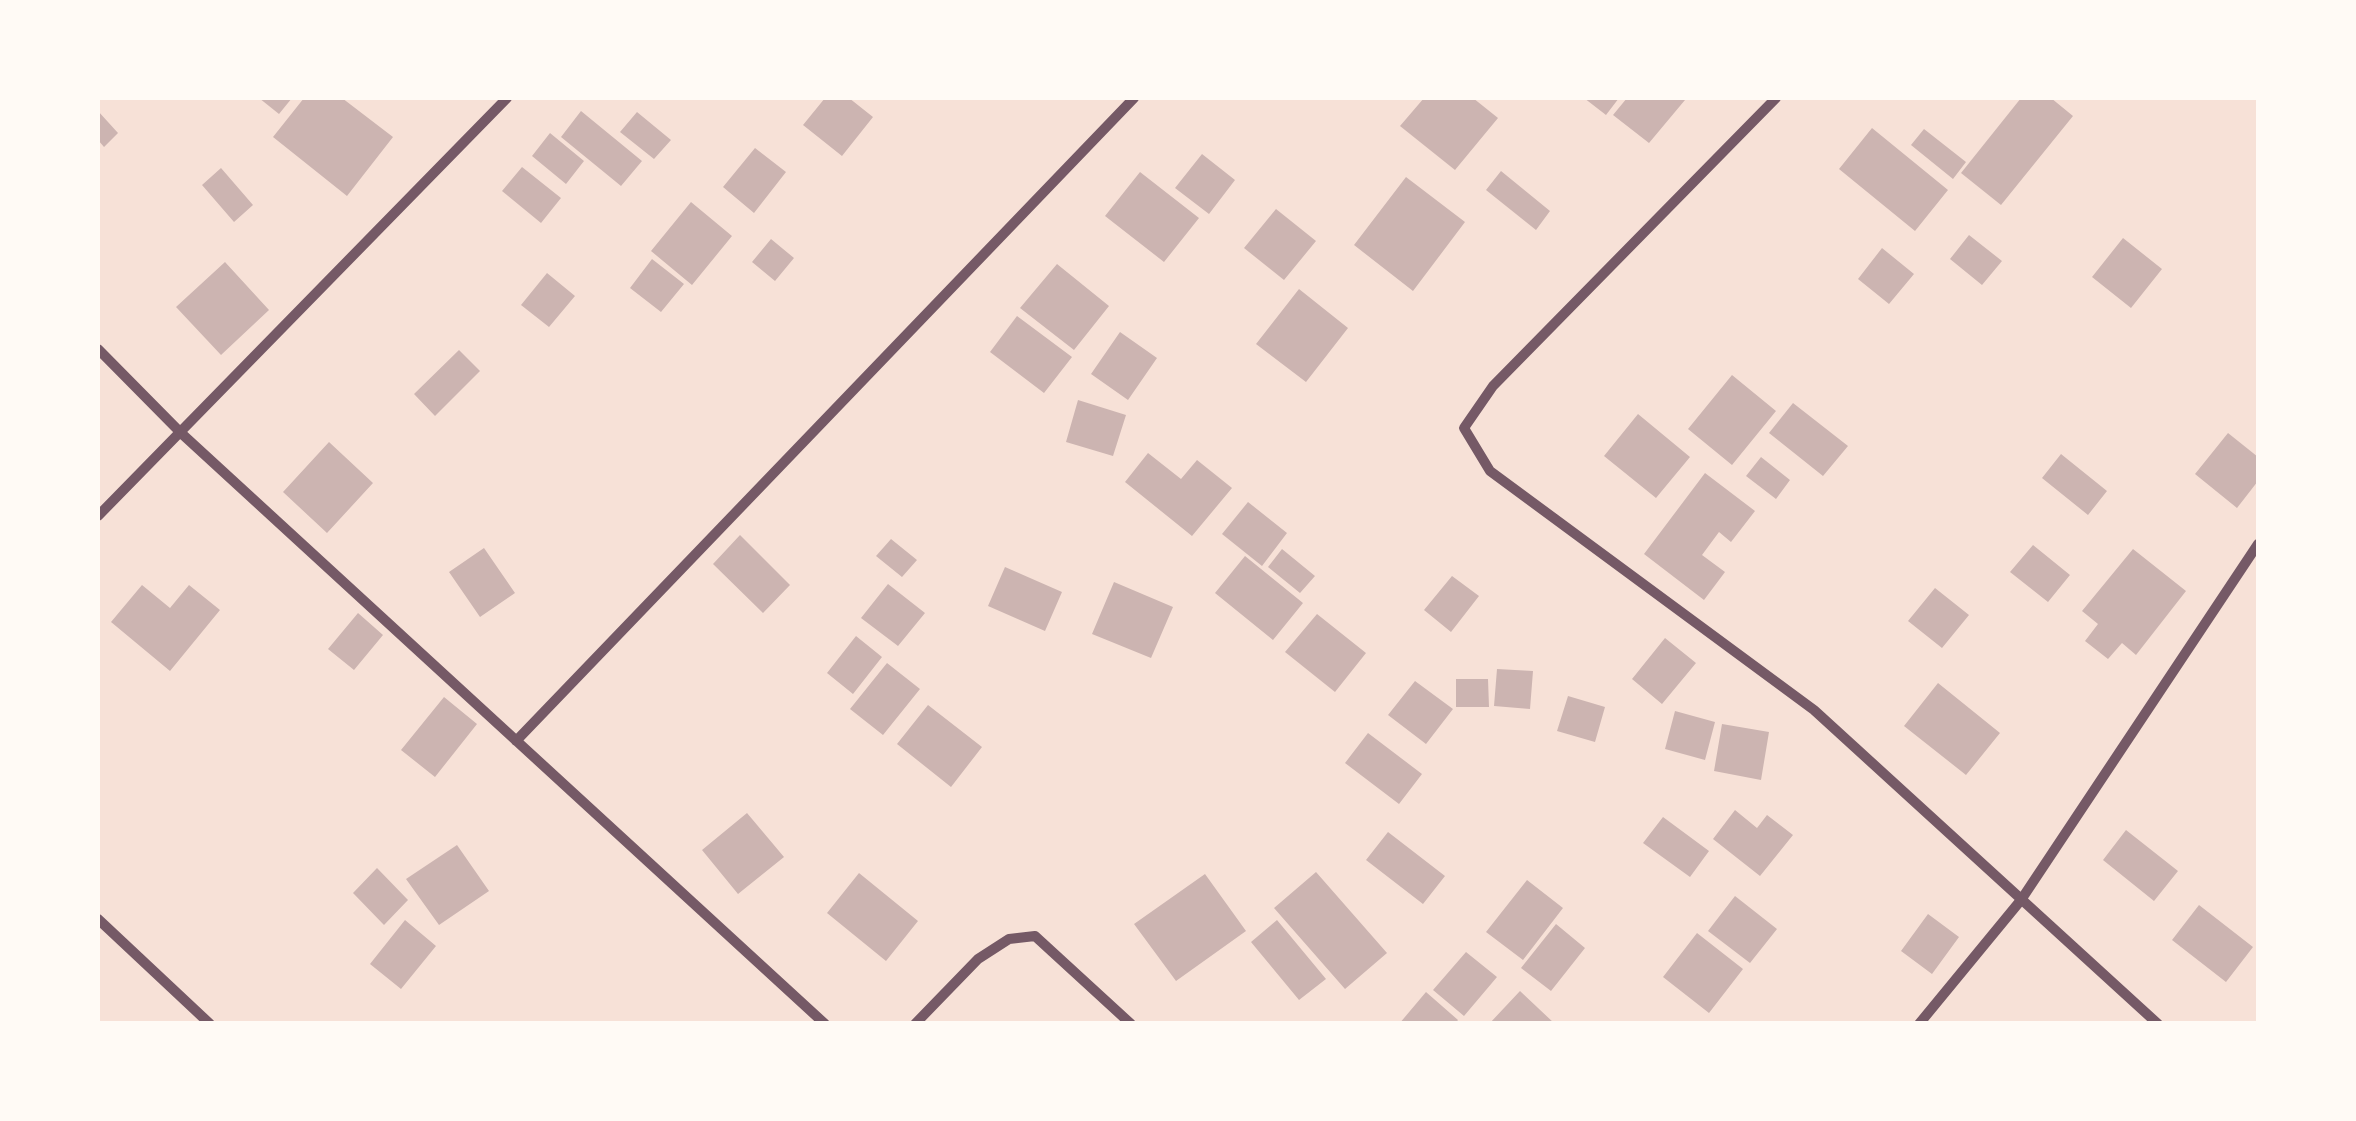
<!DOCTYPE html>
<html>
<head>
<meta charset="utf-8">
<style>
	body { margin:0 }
	#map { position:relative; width:2356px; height:1121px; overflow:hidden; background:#f7e1d7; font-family:Mulish,sans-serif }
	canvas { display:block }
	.frame { position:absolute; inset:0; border:100px solid #fffaf5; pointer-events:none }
</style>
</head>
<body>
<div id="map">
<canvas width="2356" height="1121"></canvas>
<div class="frame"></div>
</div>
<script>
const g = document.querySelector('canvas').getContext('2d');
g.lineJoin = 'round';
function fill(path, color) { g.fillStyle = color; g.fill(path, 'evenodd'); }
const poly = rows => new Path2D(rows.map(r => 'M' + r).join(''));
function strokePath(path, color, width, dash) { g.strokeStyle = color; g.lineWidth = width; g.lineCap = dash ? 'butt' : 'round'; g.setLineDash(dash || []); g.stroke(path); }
const building = poly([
	[259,98,292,98,279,114],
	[304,98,342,98,393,137,347,196,273,137],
	[825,98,849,98,873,117,842,156,803,125],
	[1424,98,1473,98,1498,118,1455,170,1400,126],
	[1584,98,1619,98,1606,115],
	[1627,98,1682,98,1685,100,1649,143,1613,115],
	[2021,98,2051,98,2073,116,2001,205,1961,173],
	[98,111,118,133,104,147,98,140],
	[581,111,642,161,621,186,561,137],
	[637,112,671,140,654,159,620,132],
	[1872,128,1948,190,1915,231,1839,169],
	[1924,129,1966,162,1953,179,1911,145],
	[550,133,584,161,566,184,532,156],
	[755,148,786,172,754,213,723,187],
	[1202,154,1235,180,1209,214,1175,188],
	[522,167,561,198,541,223,502,191],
	[221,168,253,205,234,222,202,185],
	[1501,171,1550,211,1536,230,1486,190],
	[1140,172,1199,218,1164,262,1105,216],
	[1406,177,1465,222,1413,291,1354,245],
	[691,202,732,236,692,285,651,251],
	[1276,209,1316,241,1284,280,1244,248],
	[1969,235,2002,261,1982,285,1950,259],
	[2123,238,2162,269,2131,308,2092,277],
	[771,239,794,258,775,281,752,262],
	[1882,248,1914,274,1889,304,1858,279],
	[652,259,684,284,661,312,630,288],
	[225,262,269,310,221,355,176,307],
	[1057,264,1109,306,1074,350,1020,308],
	[547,273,575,296,549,327,521,305],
	[1299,289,1348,328,1306,382,1256,344],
	[1017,316,1072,357,1044,393,990,352],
	[1120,332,1157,358,1128,400,1091,374],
	[459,350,480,371,435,416,414,394],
	[1732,375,1776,411,1732,465,1688,429],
	[1078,400,1126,415,1113,456,1066,442],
	[1793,403,1848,446,1823,476,1769,433],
	[1638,414,1690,457,1656,498,1604,456],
	[2228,433,2258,457,2258,481,2237,508,2195,474],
	[329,442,373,483,327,533,283,492],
	[1148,453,1181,479,1197,460,1232,488,1192,536,1125,482],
	[2061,454,2107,491,2088,515,2042,478],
	[1761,457,1790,480,1776,499,1746,476],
	[1705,473,1755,511,1731,542,1719,532,1702,555,1725,572,1704,600,1644,554],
	[1248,502,1287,533,1262,566,1222,534],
	[740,535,790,585,763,613,713,564],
	[891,539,917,560,902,577,876,556],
	[2033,545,2070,575,2048,602,2010,572],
	[484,548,515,593,480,617,449,572],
	[1282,549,1315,576,1300,593,1268,567],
	[2133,549,2186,591,2136,655,2122,643,2108,659,2085,641,2098,624,2082,611],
	[1245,556,1303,603,1273,640,1215,593],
	[1005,567,1062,592,1045,631,988,606],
	[1452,576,1479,596,1451,632,1424,610],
	[1114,582,1173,607,1151,658,1092,634],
	[888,584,925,613,898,646,861,618],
	[142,585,170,608,189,585,220,610,170,671,111,622],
	[1935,588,1969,615,1942,648,1908,621],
	[358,613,383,635,354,670,328,649],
	[1317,614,1366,653,1335,692,1285,652],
	[856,636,882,657,853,694,827,673],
	[1665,638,1696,663,1662,704,1632,679],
	[887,663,920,689,883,735,850,709],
	[1497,669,1533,671,1530,709,1494,706],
	[1456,679,1488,679,1489,707,1456,707],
	[1415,681,1453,709,1426,744,1388,715],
	[1938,683,2000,733,1966,775,1904,726],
	[1568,696,1605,707,1595,742,1557,731],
	[444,697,477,724,435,777,401,750],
	[928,705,982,747,951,787,897,744],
	[1675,711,1715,722,1705,760,1665,749],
	[1722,724,1769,732,1761,780,1714,771],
	[1368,733,1422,774,1399,804,1345,763],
	[1735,810,1757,828,1767,815,1793,835,1760,876,1713,839],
	[747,813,784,857,738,894,702,850],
	[1663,817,1709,851,1690,877,1643,843],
	[2126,830,2178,871,2154,901,2103,860],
	[1388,832,1445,876,1423,904,1366,860],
	[457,845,489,891,439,925,406,879],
	[377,868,408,900,384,925,353,893],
	[1316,872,1387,953,1345,989,1274,908],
	[859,873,918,921,886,961,827,913],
	[1205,874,1246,931,1176,981,1134,924],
	[1527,880,1563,908,1523,960,1486,932],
	[1735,896,1777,929,1750,963,1708,931],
	[2199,905,2253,947,2226,982,2172,940],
	[1928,914,1959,937,1932,974,1901,951],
	[405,920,436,946,401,989,370,964],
	[1277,920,1326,979,1299,1000,1251,942],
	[1556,924,1585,948,1551,991,1521,968],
	[1697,933,1743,969,1709,1013,1663,977],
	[1466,952,1497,977,1464,1016,1433,990],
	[1520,991,1555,1024,1489,1024],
	[1426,992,1458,1020,1455,1024,1399,1024]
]);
const minor = poly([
	[1776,98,1493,386,1464,428,1490,471,1814,710,2158,1024],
	[98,349,181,433,825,1024],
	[98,516,507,98],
	[516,741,1134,98],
	[98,919,210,1024],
	[915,1024,978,959,1009,939,1035,936,1131,1024],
	[1919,1024,2021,900,2258,544]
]);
fill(building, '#ccb4b1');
strokePath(minor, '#755966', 10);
</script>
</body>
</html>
